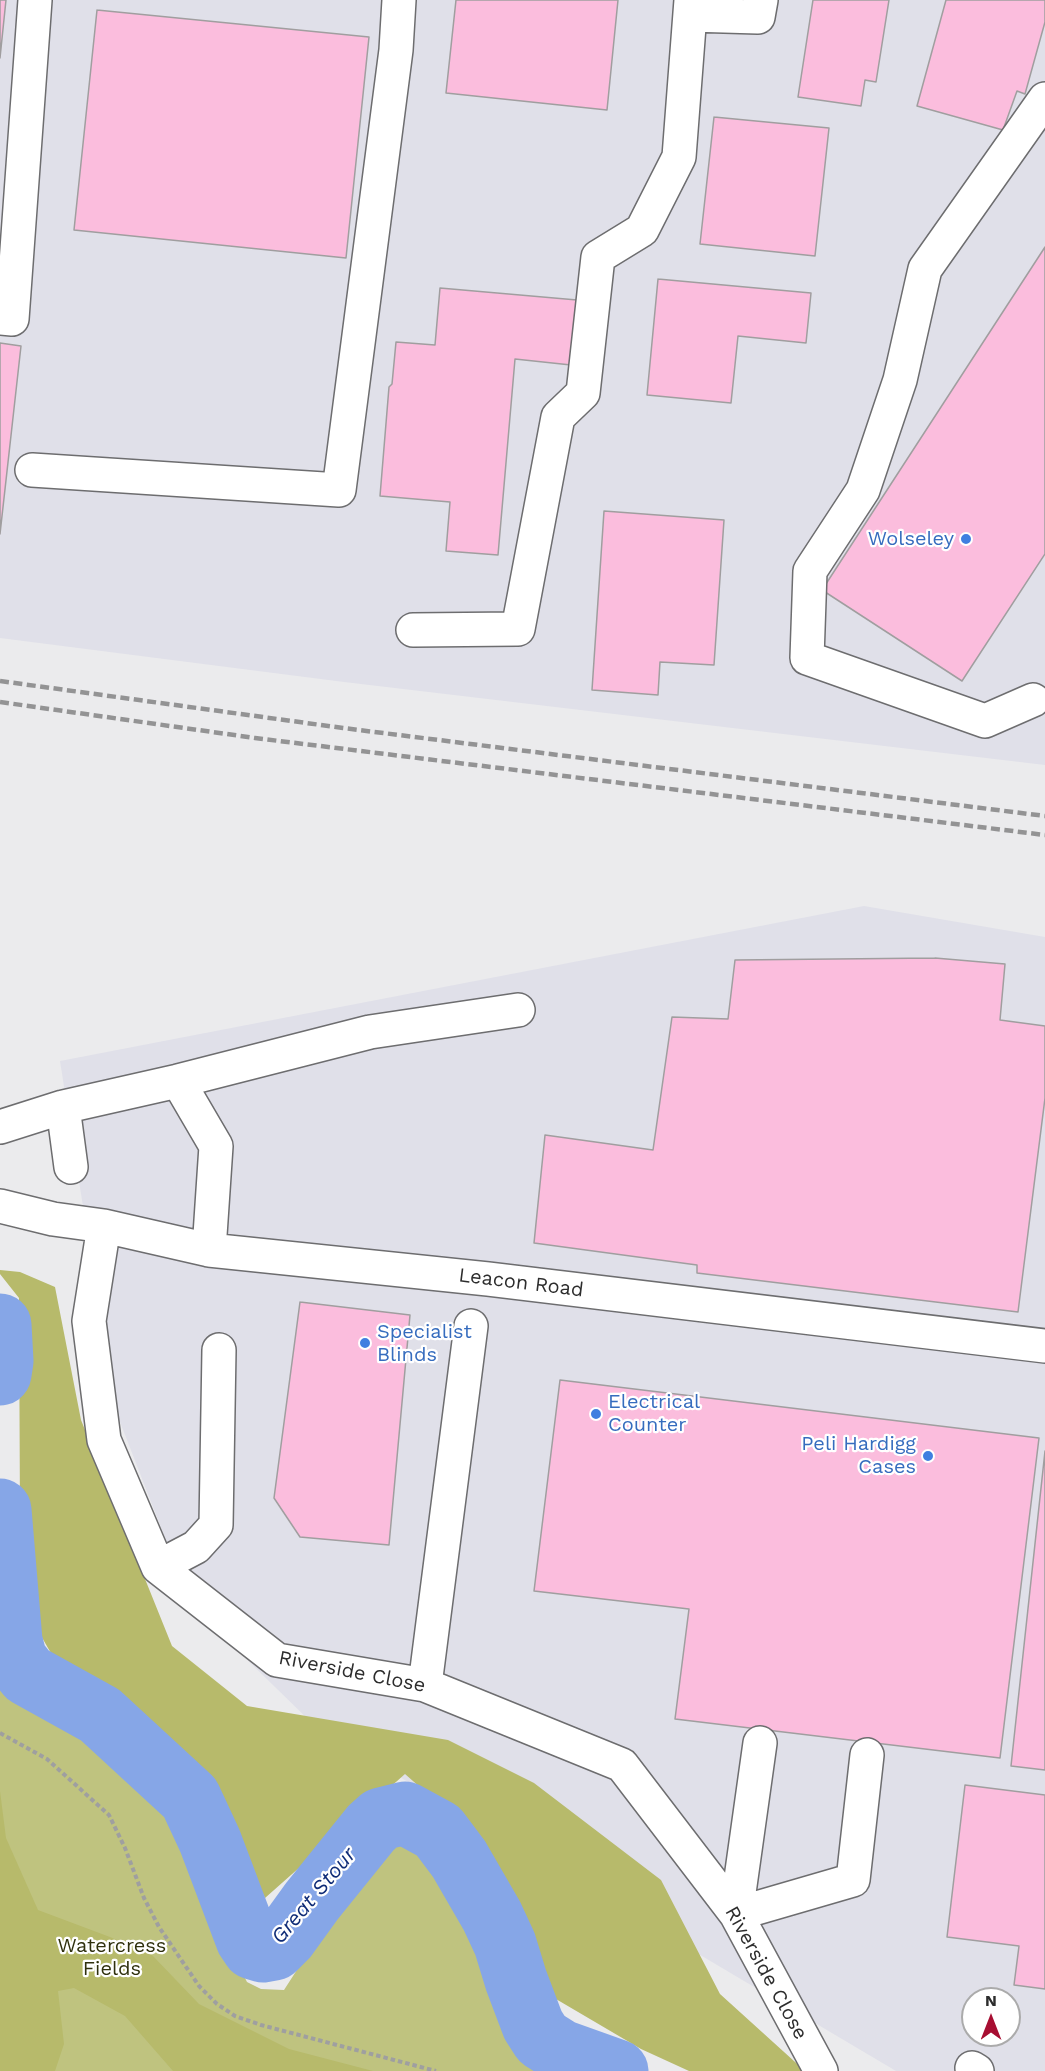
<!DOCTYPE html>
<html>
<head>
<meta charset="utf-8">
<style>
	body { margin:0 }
	#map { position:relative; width:1045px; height:2071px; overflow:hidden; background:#ebebed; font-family:"Work Sans",sans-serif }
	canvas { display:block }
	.north { position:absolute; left:961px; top:1987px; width:60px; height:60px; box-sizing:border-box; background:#fff; border:2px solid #ababab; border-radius:50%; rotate:0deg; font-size:16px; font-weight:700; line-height:24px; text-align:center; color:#2d2d2d }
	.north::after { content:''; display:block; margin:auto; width:21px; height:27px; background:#a70e32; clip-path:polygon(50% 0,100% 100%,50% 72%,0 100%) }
</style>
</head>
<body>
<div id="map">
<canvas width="1045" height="2071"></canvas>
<div class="north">N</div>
</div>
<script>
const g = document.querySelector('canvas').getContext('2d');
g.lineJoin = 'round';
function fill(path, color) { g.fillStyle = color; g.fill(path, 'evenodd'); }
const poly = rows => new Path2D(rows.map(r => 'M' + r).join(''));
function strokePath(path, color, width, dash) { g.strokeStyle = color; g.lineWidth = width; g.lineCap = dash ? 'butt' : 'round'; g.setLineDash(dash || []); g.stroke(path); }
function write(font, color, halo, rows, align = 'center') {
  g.font = font + ' "Work Sans",sans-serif'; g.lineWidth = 4.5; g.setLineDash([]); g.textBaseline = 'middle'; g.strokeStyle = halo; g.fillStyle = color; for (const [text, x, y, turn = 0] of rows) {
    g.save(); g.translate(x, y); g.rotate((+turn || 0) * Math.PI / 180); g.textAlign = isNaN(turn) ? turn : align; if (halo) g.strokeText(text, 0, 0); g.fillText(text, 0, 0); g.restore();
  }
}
const built = poly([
	[0,0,1045,0,1045,765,344,682,0,638],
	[864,906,1045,937,1045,2071,896,2071,317,1728,191,1605,115,1409,60,1061],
	[973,1999,1009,1999,1009,2035,973,2035]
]);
const green = poly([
	[0,1670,8,1686,19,1695,87,1728,143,1775,185,1824,202,1867,220,1928,247,1982,261,1989,284,1990,329,1920,394,1835,411,1828,427,1839,437,1850,495,1967,497,1991,514,2025,536,2054,577,2071,0,2071]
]);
const forest = poly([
	[0,1270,20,1272,55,1287,81,1420,172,1646,247,1706,448,1740,534,1783,661,1880,720,1994,805,2071,689,2071,641,2049,544,1992,506,1880,446,1810,405,1774,265,1898,223,1809,193,1760,135,1712,60,1669,36,1627,20,1518,19,1298,0,1274],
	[0,1791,6,1838,38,1910,110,1937,152,1955,199,2004,289,2049,373,2071,173,2071,125,2016,74,1988,58,1991,64,2044,55,2071,0,2071]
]);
const river = poly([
	[0,1325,2,1361,0,1374],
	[0,1510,11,1641,16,1660,28,1675,100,1715,190,1798,210,1841,247,1939,253,1948,263,1951,274,1949,286,1937,312,1901,371,1828,381,1819,405,1813,438,1831,459,1859,492,1916,505,1944,516,1980,533,2025,542,2039,561,2051,617,2071]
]);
const building = poly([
	[0,0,6,0,0,58,0,0],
	[456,0,618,0,607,110,446,93,456,0],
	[813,0,889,0,876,82,865,80,861,106,798,97,813,0],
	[946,0,1045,0,1045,22,1025,94,1017,91,1003,130,917,106,946,0],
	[97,10,369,37,346,258,74,230,97,10],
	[714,117,829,128,815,256,700,244,714,117],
	[1045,247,1045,554,962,681,822,590,1045,247],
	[658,279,811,293,806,343,738,336,731,403,647,395,658,279],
	[440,288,577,300,571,365,515,359,498,555,446,551,450,502,380,496,389,387,392,384,396,342,435,345,440,288],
	[0,343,21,346,0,534,0,343],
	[604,511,724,520,714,665,660,662,658,695,592,690,604,511],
	[935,958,1005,964,1000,1020,1045,1026,1045,1098,1018,1312,697,1273,697,1265,534,1243,545,1135,653,1150,672,1017,728,1019,735,960,935,958],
	[300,1302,410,1315,389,1545,300,1537,274,1498,300,1302],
	[560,1380,1039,1438,1000,1758,675,1719,689,1609,534,1591,560,1380],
	[1045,1451,1045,1770,1011,1766,1045,1451],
	[965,1785,1045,1795,1045,1989,1014,1985,1019,1946,947,1937,965,1785]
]);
const path = poly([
	[0,1733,47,1759,109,1815,125,1848,144,1898,159,1927,199,1986,217,2004,235,2016,261,2025,436,2071]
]);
const minor = poly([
	[690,15,758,17,761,0],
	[0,318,12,319,35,0],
	[32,470,339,490,396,50,399,0],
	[413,630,518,629,558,417,583,393,598,257,642,230,679,157,691,0],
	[1033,700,985,721,807,658,810,571,863,490,900,380,925,269,1045,99],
	[178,1081,370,1032,518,1010],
	[63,1107,71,1167],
	[0,1127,63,1107,178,1081,216,1146,209,1250],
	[0,1206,53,1219,104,1226,209,1250,488,1279,1045,1346],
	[104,1226,89,1321,104,1440,158,1567,277,1660,425,1685,622,1765,736,1914,821,2071],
	[158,1567,196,1547,216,1525,219,1350],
	[425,1685,471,1326],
	[760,1743,736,1914,853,1880,867,1755],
	[972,2068,977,2071]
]);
const rail = poly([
	[0,681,343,728,1045,816],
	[0,702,255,738,1045,835]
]);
const markers = [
	[966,539,6,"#3f7fe0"],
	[365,1343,6,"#3f7fe0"],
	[596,1414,6,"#3f7fe0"],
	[928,1456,6,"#3f7fe0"]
];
const shopNames = [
	["Wolseley",954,539],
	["Specialist",377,1332,"left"],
	["Blinds",377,1355,"left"],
	["Electrical",608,1402,"left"],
	["Counter",608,1425,"left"],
	["Peli Hardigg",916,1444],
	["Cases",916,1467]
];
const streetNames = [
	["Leacon Road",521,1283,7],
	["Riverside Close",352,1672,11],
	["Riverside Close",766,1973,61]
];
const parkNames = [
	["Watercress",112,1946],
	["Fields",112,1969]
];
const waterNames = [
	["Great Stour",314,1896,-50]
];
fill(built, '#e0e0e9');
fill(green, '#bfc37f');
fill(forest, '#b7ba6b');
strokePath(river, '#86a6e7', 63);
fill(building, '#fbbddd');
strokePath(building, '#a09e9f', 1.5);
strokePath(minor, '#6d6d6f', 36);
strokePath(path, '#9f9fa0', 4, [4.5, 3]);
strokePath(minor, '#fff', 33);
strokePath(rail, '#939394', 4.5, [9, 4.5]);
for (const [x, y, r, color] of markers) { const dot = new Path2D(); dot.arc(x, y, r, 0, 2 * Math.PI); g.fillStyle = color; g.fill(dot); strokePath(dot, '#fff', 2); }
write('20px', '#366cbe', '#fff', shopNames, 'right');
write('20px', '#2d2d2d', '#fff', streetNames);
write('20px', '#2f300d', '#fff', parkNames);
write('italic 21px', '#0f2c77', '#fff', waterNames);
</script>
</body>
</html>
